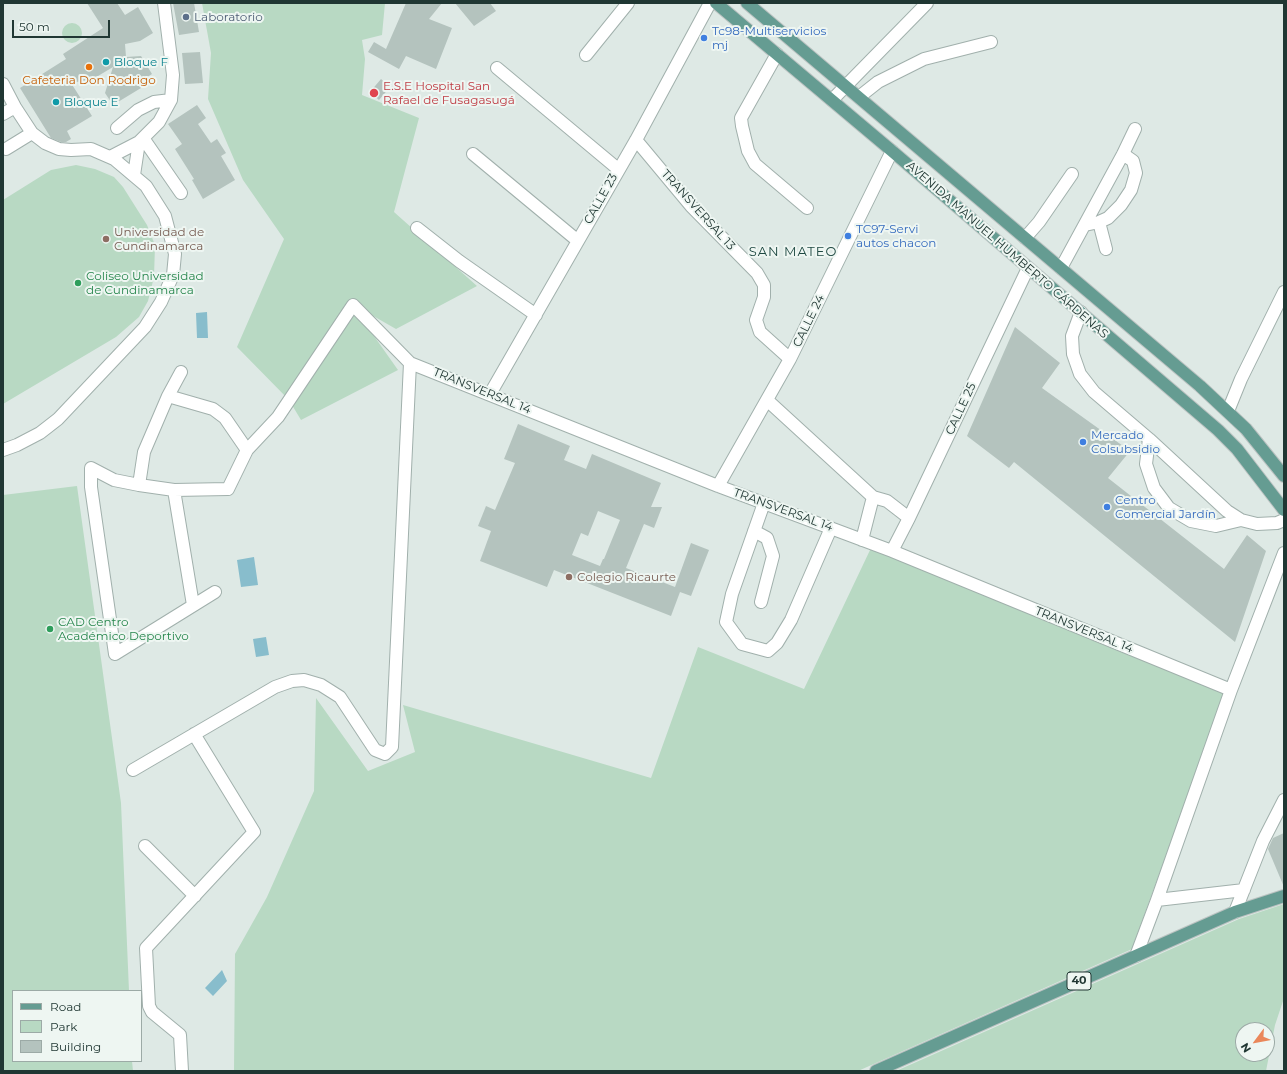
<!DOCTYPE html>
<html>
<head>
<meta charset="utf-8">
<style>
	body { margin:0 }
	#map { position:relative; width:1287px; height:1074px; overflow:hidden; background:#dee9e5; font-family:Montserrat,sans-serif }
	canvas { display:block }
	.frame { position:absolute; inset:0; border:4px solid #203733; pointer-events:none }
	.legend { position:absolute; left:12px; top:990px; width:130px; height:72px; box-sizing:border-box; background:#eef6f2; border:1px solid #9caaa6; margin:0; padding:5px 7px; list-style:none; font-size:12px; color:#203733 }
	.legend li { display:flex; align-items:center; gap:8px; height:20px }
	.legend b { width:20px; border:1px solid #9caaa6 }
	.north { position:absolute; left:1235px; top:1022px; width:40px; height:40px; box-sizing:border-box; background:#eef6f2; border:1px solid #9caaa6; border-radius:50%; rotate:238deg; font-size:11px; font-weight:700; line-height:16px; text-align:center; color:#203733 }
	.north::after { content:''; display:block; margin:auto; width:14px; height:18px; background:#ea875a; clip-path:polygon(50% 0,100% 100%,50% 72%,0 100%) }
	.scale { position:absolute; left:12px; top:20px; width:98px; height:18px; box-sizing:border-box; border:2px solid #203733; border-top:0; padding-left:5px; font-size:12px; line-height:14px; white-space:nowrap; color:#203733; -webkit-text-stroke:3px #eef6f2; paint-order:stroke }
</style>
</head>
<body>
<div id="map">
<canvas width="1287" height="1074"></canvas>
<div class="frame"></div>
<ul class="legend">
<li><b style="height:5px;background:#659c92"></b>Road</li>
<li><b style="height:11px;background:#b8d9c3"></b>Park</li>
<li><b style="height:11px;background:#b4c3be"></b>Building</li>
</ul>
<div class="north">N</div>
<div class="scale">50 m</div>
</div>
<script>
const g = document.querySelector('canvas').getContext('2d');
g.lineJoin = 'round';
function fill(path, color) { g.fillStyle = color; g.fill(path, 'evenodd'); }
const poly = rows => new Path2D(rows.map(r => 'M' + r).join(''));
function strokePath(path, color, width, dash) { g.strokeStyle = color; g.lineWidth = width; g.lineCap = dash ? 'butt' : 'round'; g.setLineDash(dash || []); g.stroke(path); }
function write(font, color, halo, rows, align = 'center') {
  g.font = font + ' Montserrat,sans-serif'; g.lineWidth = 4; g.setLineDash([]); g.textBaseline = 'middle'; g.strokeStyle = halo; g.fillStyle = color; for (const [text, x, y, turn = 0] of rows) {
    g.save(); g.translate(x, y); g.rotate((+turn || 0) * Math.PI / 180); g.textAlign = isNaN(turn) ? turn : align; if (halo) g.strokeText(text, 0, 0); g.fillText(text, 0, 0); g.restore();
  }
}
const green = poly([
	[202,3,385,3,382,35,362,40,365,59,362,95,419,118,394,212,477,286,396,329,361,309,357,312,398,370,301,420,289,400,237,347,284,239,243,180,208,99,211,53],
	'62 33a10 10 0 1 1 20 0a10 10 0 1 1-20 0Z',
	[76,165,95,169,114,177,123,187,147,225,155,245,154,277,148,301,139,317,116,337,3,404,3,200,51,170],
	[77,486,121,803,129,991,13,991,13,1061,132,1061,133,1071,3,1071,3,495],
	[871,548,1225,692,1132,949,858,1071,234,1071,235,954,267,897,314,791,316,698,368,771,415,752,403,705,651,778,698,647,804,689],
	[1284,904,1284,998,1275,1025,1266,1071,896,1071,1239,919],
	[1243,1030,1267,1030,1267,1054,1243,1054]
]);
const water = poly([
	[207,312,208,338,197,338,196,313],
	[254,557,258,585,241,587,237,560],
	[266,637,269,655,256,657,253,639],
	[222,970,227,981,213,996,205,988]
]);
const building = poly([
	[87,3,117,3,125,15,138,7,153,33,140,41,125,44,126,57,141,56,152,74,138,83,141,88,113,105,105,93,113,67,93,79,71,83,92,116,67,131,71,139,66,142,61,142,51,138,20,88,66,59,63,54,103,28],
	[173,3,194,3,199,32,179,35],
	[406,3,442,3,429,19,452,28,436,69,406,56,399,69,368,52,374,42,386,49],
	[455,3,490,3,496,11,474,26],
	[200,52,203,83,185,84,182,53],
	[381,79,390,87,379,100,370,92],
	[197,105,206,118,198,124,211,143,217,139,226,153,221,156,235,180,203,199,192,180,194,179,175,149,182,144,168,124],
	[1015,327,1060,363,1042,388,1130,451,1108,478,1224,569,1247,535,1266,551,1235,642,1014,462,1009,468,967,436],
	[518,424,570,446,564,460,586,469,592,454,661,483,651,507,662,507,654,528,644,524,626,568,675,587,691,543,709,550,691,596,680,592,671,616,554,570,547,587,480,561,491,531,478,526,486,506,495,510,515,463,504,459],
	[598,511,620,520,604,559,603,559,600,566,572,555,581,533,588,536],
	[1284,833,1284,887,1268,849,1273,838]
]);
const minor = poly([
	[777,54,741,118,742,126,748,151,755,164,807,208],
	[586,55,628,3],
	[497,68,618,169],
	[3,84,15,107,32,133,45,143,59,149,71,150,91,149,114,159,146,186,165,216,175,254,173,275,161,302,145,327,58,419,40,433,17,445,3,450],
	[859,97,878,82,924,59,991,42],
	[832,100,927,3],
	[3,114,15,107],
	[117,128,138,110,154,102,171,100],
	[143,138,181,193],
	[636,140,691,206,757,273,764,285,764,297,756,320,760,332,790,359],
	[6,149,32,133],
	[473,154,578,241],
	[110,157,139,142,159,122,171,100,173,75,164,3],
	[134,175,139,142],
	[1099,222,1106,249],
	[1085,225,1099,222,1108,218,1121,205,1131,190,1136,173,1133,161,1123,154],
	[417,228,459,261,536,315],
	[1025,238,1039,222,1072,174],
	[1061,268,1123,154,1135,129],
	[1081,312,1072,336,1073,354,1080,374,1094,392,1149,439,1227,511,1241,520,1257,524,1277,523,1284,520],
	[490,394,636,140,710,3],
	[168,396,213,409,225,418,247,450],
	[767,400,873,497,887,501,909,518],
	[1228,411,1241,379,1284,292],
	[1149,439,1146,464,1154,488,1169,508,1191,521,1216,526,1241,520],
	[139,485,144,452,168,396,181,372],
	[718,486,790,359,892,151],
	[174,490,193,605],
	[764,503,732,594,726,622,742,644,768,651,777,643,791,620,831,528],
	[754,531,767,538,773,556,761,602],
	[862,540,873,497],
	[892,551,909,518,1028,268],
	[215,592,115,654,91,487,91,468,114,480,139,485,174,490,228,489,247,450,278,417,353,305,410,363,718,486,892,551,1231,690],
	[133,770,275,687,292,681,304,680,321,685,340,697,375,750,385,754,392,747,410,363],
	[145,846,195,896],
	[1157,900,1244,890],
	[1235,912,1263,841,1284,800],
	[1136,956,1157,900,1231,690,1284,553],
	[182,1071,180,1035,152,1012,149,1006,146,948,254,832,194,734]
]);
const major = poly([
	[716,3,892,151,1218,430,1237,449,1284,510],
	[747,3,1200,386,1246,429,1284,476],
	[876,1071,1235,912,1284,896]
]);
const markers = [
	[186,17,4,"#5c6f8a"],
	[704,38,4,"#3f7fe0"],
	[106,62,4,"#0f9aa8"],
	[89,67,4,"#e8710a"],
	[374,93,5,"#e0444e"],
	[56,102,4,"#0f9aa8"],
	[848,236,4,"#3f7fe0"],
	[106,239,4,"#8d6e63"],
	[78,283,4,"#2e9e5b"],
	[1083,442,4,"#3f7fe0"],
	[1107,507,4,"#3f7fe0"],
	[569,577,4,"#8d6e63"],
	[50,629,4,"#2e9e5b"]
];
const shields = [
	[1079,981,24]
];
const shieldNames = [
	["40",1079,981]
];
const serviceNames = [
	["Laboratorio",194,17]
];
const shopNames = [
	["Tc98-Multiservicios",712,31],
	["mj",712,45],
	["TC97-Servi",856,229],
	["autos chacon",856,243],
	["Mercado",1091,435],
	["Colsubsidio",1091,449],
	["Centro",1115,500],
	["Comercial Jardín",1115,514]
];
const cultureNames = [
	["Bloque F",114,62],
	["Bloque E",64,102]
];
const foodNames = [
	["Cafeteria Don Rodrigo",89,80]
];
const healthNames = [
	["E.S.E Hospital San",383,86],
	["Rafael de Fusagasugá",383,100]
];
const streetNames = [
	["CALLE 23",601,199,-61],
	["TRANSVERSAL 13",698,210,48],
	["AVENIDA MANUEL HUMBERTO CÁRDENAS",1007,250,41],
	["CALLE 24",809,321,-64],
	["TRANSVERSAL 14",482,391,22],
	["CALLE 25",961,409,-65],
	["TRANSVERSAL 14",783,510,20],
	["TRANSVERSAL 14",1084,630,22]
];
const educationNames = [
	["Universidad de",114,232],
	["Cundinamarca",114,246],
	["Colegio Ricaurte",577,577]
];
const leisureNames = [
	["Coliseo Universidad",86,276],
	["de Cundinamarca",86,290],
	["CAD Centro",58,622],
	["Académico Deportivo",58,636]
];
const neighbourhoodNames = [
	["SAN MATEO",793,252]
];
fill(green, '#b8d9c3');
fill(water, '#88bdcc');
fill(building, '#b4c3be');
strokePath(minor, '#a1b0ac', 14);
strokePath(major, '#bcc3c2', 14);
strokePath(minor, '#fff', 12);
strokePath(major, '#659c92', 12);
for (const [x, y, r, color] of markers) { const dot = new Path2D(); dot.arc(x, y, r, 0, 2 * Math.PI); g.fillStyle = color; g.fill(dot); strokePath(dot, '#eef6f2', 1.5); }
for (const [x, y, w] of shields) { const box = new Path2D(); box.roundRect(x - w / 2, y - 9, w, 18, 3); g.fillStyle = '#eef6f2'; g.fill(box); strokePath(box, '#203733', 1); }
write('bold 11px', '#203733', null, shieldNames);
write('12px', '#4e5e75', '#eef6f2', serviceNames, 'left');
write('12px', '#366cbe', '#eef6f2', shopNames, 'left');
write('12px', '#0d838f', '#eef6f2', cultureNames, 'left');
write('12px', '#c56008', '#eef6f2', foodNames);
write('12px', '#be3a42', '#eef6f2', healthNames, 'left');
write('12px', '#203733', '#eef6f2', streetNames);
write('12px', '#785e54', '#eef6f2', educationNames, 'left');
write('12px', '#27864d', '#eef6f2', leisureNames, 'left');
g.letterSpacing = '1px';
write('13px', '#1e4841', '#eef6f2', neighbourhoodNames);
g.letterSpacing = '0px';
</script>
</body>
</html>
